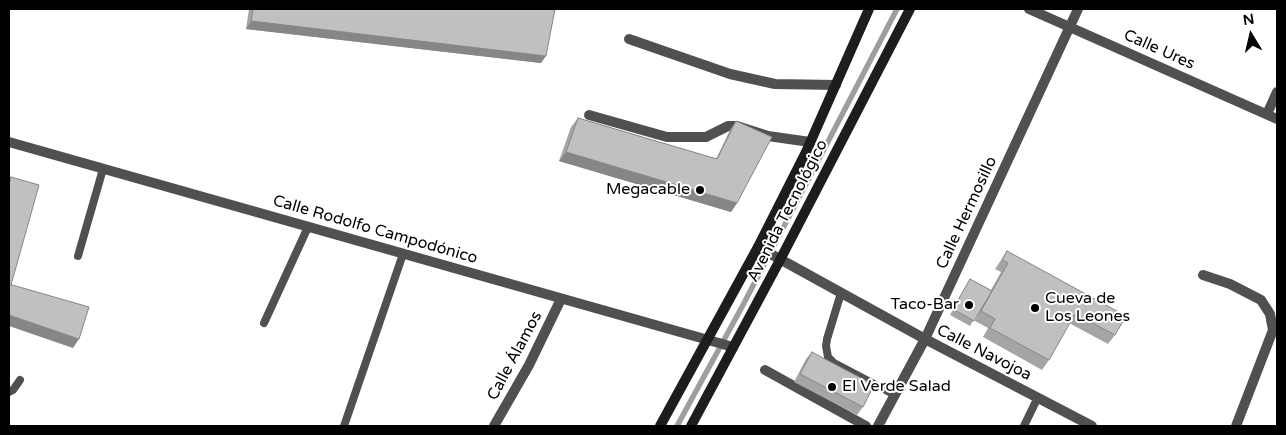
<!DOCTYPE html>
<html>
<head>
<meta charset="utf-8">
<style>
	body { margin:0 }
	#map { position:relative; width:1286px; height:435px; overflow:hidden; background:#fff; font-family:"Varela Round",sans-serif }
	canvas { display:block }
	.frame { position:absolute; inset:0; border:10px solid #000; pointer-events:none }
	.north { position:absolute; left:1226px; top:10px; width:50px; height:50px; -webkit-text-stroke:4px #fff; paint-order:stroke; rotate:351deg; font-size:14px; font-weight:700; line-height:20px; text-align:center; color:#000 }
	.north::after { content:''; display:block; margin:auto; width:18px; height:22px; background:#000; clip-path:polygon(50% 0,100% 100%,50% 72%,0 100%) }
</style>
</head>
<body>
<div id="map">
<canvas width="1286" height="435"></canvas>
<div class="frame"></div>
<div class="north">N</div>
</div>
<script>
const g = document.querySelector('canvas').getContext('2d');
g.lineJoin = 'round';
const poly = rows => new Path2D(rows.map(r => 'M' + r).join(''));
function strokePath(path, color, width, dash) { g.strokeStyle = color; g.lineWidth = width; g.lineCap = dash ? 'butt' : 'round'; g.setLineDash(dash || []); g.stroke(path); }
function fill(path, color) { g.fillStyle = color; g.fill(path, 'evenodd'); }
function write(font, color, halo, rows, align = 'center') {
  g.font = font + ' "Varela Round",sans-serif'; g.lineWidth = 4; g.setLineDash([]); g.textBaseline = 'middle'; g.strokeStyle = halo; g.fillStyle = color; for (const [text, x, y, turn = 0] of rows) {
    g.save(); g.translate(x, y); g.rotate((+turn || 0) * Math.PI / 180); g.textAlign = isNaN(turn) ? turn : align; if (halo) g.strokeText(text, 0, 0); g.fillText(text, 0, 0); g.restore();
  }
}
const stream = poly([
	[677,426,743,305,897,9]
]);
const service = poly([
	[78,256,103,169],
	[841,293,827,339,826,346,828,357,834,363,895,395],
	[264,323,308,227],
	[9,392,13,390,20,380],
	[344,426,403,254],
	[1024,426,1038,397]
]);
const minor = poly([
	[1029,9,1277,119],
	[629,39,730,74,775,84,836,85],
	[1267,114,1277,92],
	[589,115,667,137,706,137,728,126,737,126,768,136,810,142],
	[9,142,733,347],
	[758,247,925,339,1092,426],
	[1203,275,1230,284,1261,300,1270,314,1273,330,1236,426],
	[765,370,866,426],
	[494,426,529,365,561,299],
	[878,426,925,339,1078,9]
]);
const secondary = poly([
	[660,426,758,247,806,152,869,9],
	[691,426,780,260,910,9]
]);
const wall = poly([
	[249,9,555,9,541,63,246,29],
	[578,118,716,159,730,130,736,121,737,203,731,212,559,161,571,127],
	[1007,251,1115,335,1108,344,1069,323,1049,360,1042,370,983,337,988,328,975,321,981,308,970,326,950,315,970,279,991,290,1001,272,995,269],
	[812,352,863,407,857,415,794,382,806,359]
]);
const shadedWall = poly([
	[251,21,546,56,541,63,246,29],
	[566,152,737,203,731,212,559,161],
	[9,315,79,339,73,348,9,326]
]);
const building = poly([
	[253,9,555,9,546,56,251,21,253,9],
	[578,118,717,159,736,121,772,137,737,203,566,152,578,118],
	[11,177,39,185,11,285,9,284,9,185,11,177],
	[1007,251,1126,316,1115,335,1075,314,1049,360,990,328,995,319,981,311,1008,263,1002,260,1007,251],
	[970,279,992,291,974,321,953,309,970,279],
	[9,284,89,307,79,339,9,315,9,284],
	[812,352,874,385,863,407,800,374,812,352]
]);
const markers = [
	[700,190,5,"#000"],
	[969,305,5,"#000"],
	[1035,308,5,"#000"],
	[832,387,5,"#000"]
];
const streetNames = [
	["Calle Ures",1159,50,24],
	["Avenida Tecnológico",788,211,-63],
	["Calle Hermosillo",967,213,-65],
	["Calle Rodolfo Campodónico",375,230,16],
	["Calle Navojoa",984,353,27],
	["Calle Álamos",515,356,-62]
];
const poiNames = [
	["Megacable",690,190],
	["Cueva de",1045,299,"left"],
	["Los Leones",1045,317,"left"],
	["Taco-Bar",959,305],
	["El Verde Salad",842,387,"left"]
];
strokePath(stream, '#9e9e9e', 5.5);
strokePath(service, '#505050', 8);
strokePath(minor, '#505050', 10);
strokePath(secondary, '#1d1d1d', 10);
fill(wall, '#a5a5a5');
fill(shadedWall, '#868686');
fill(building, '#c0c0c0');
strokePath(building, '#868686', 1);
for (const [x, y, r, color] of markers) { const dot = new Path2D(); dot.arc(x, y, r, 0, 2 * Math.PI); g.fillStyle = color; g.fill(dot); strokePath(dot, '#fff', 2); }
write('16px', '#000', '#fff', streetNames);
write('16px', '#000', '#fff', poiNames, 'right');
</script>
</body>
</html>
